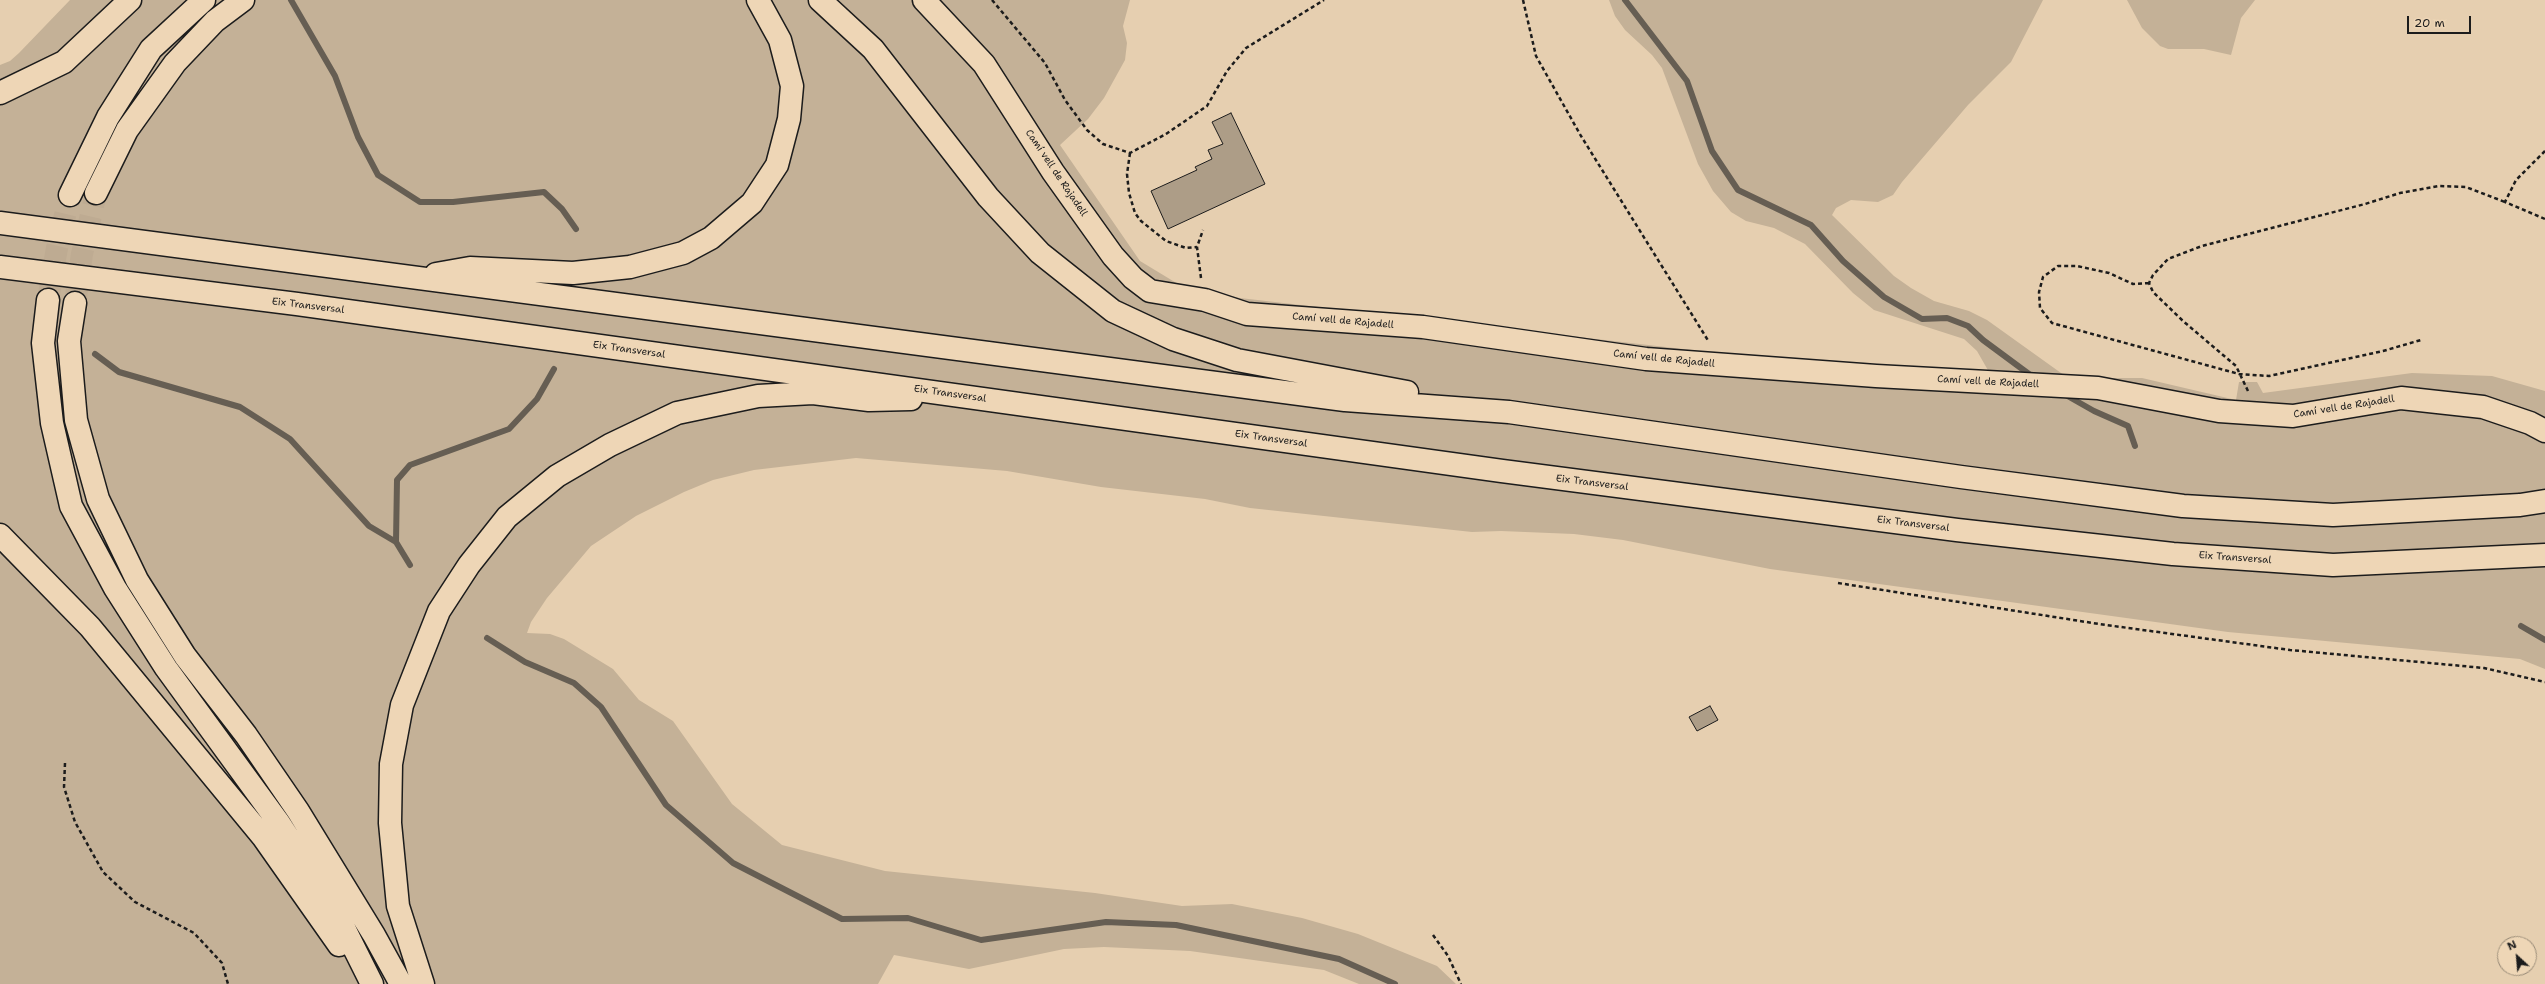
<!DOCTYPE html>
<html>
<head>
<meta charset="utf-8">
<style>
	body { margin:0 }
	#map { position:relative; width:2545px; height:984px; overflow:hidden; background:#e6cfb0; font-family:"Shantell Sans",sans-serif }
	canvas { display:block }
	.north { position:absolute; left:2497px; top:936px; width:40px; height:40px; box-sizing:border-box; background:#eed6b6; border:1px solid #9a8c78; border-radius:50%; rotate:334deg; font-size:11px; font-weight:700; line-height:16px; text-align:center; color:#1c1c1c }
	.north::after { content:''; display:block; margin:auto; width:14px; height:18px; background:#1c1c1c; clip-path:polygon(50% 0,100% 100%,50% 72%,0 100%) }
	.scale { position:absolute; left:2407px; top:16px; width:64px; height:18px; box-sizing:border-box; border:2px solid #1c1c1c; border-top:0; padding-left:5px; font-size:12px; line-height:14px; white-space:nowrap; color:#1c1c1c; -webkit-text-stroke:3px #eed6b6; paint-order:stroke }
</style>
</head>
<body>
<div id="map">
<canvas width="2545" height="984"></canvas>
<div class="north">N</div>
<div class="scale">20 m</div>
</div>
<script>
const g = document.querySelector('canvas').getContext('2d');
g.lineJoin = 'round';
function fill(path, color) { g.fillStyle = color; g.fill(path, 'evenodd'); }
const poly = rows => new Path2D(rows.map(r => 'M' + r).join(''));
function strokePath(path, color, width, dash) { g.strokeStyle = color; g.lineWidth = width; g.lineCap = dash ? 'butt' : 'round'; g.setLineDash(dash || []); g.stroke(path); }
function write(font, color, halo, rows, align = 'center') {
  g.font = font + ' "Shantell Sans",sans-serif'; g.lineWidth = 3.5; g.setLineDash([]); g.textBaseline = 'middle'; g.strokeStyle = halo; g.fillStyle = color; for (const [text, x, y, turn = 0] of rows) {
    g.save(); g.translate(x, y); g.rotate((+turn || 0) * Math.PI / 180); g.textAlign = isNaN(turn) ? turn : align; if (halo) g.strokeText(text, 0, 0); g.fillText(text, 0, 0); g.restore();
  }
}
const green = poly([
	[70,0,1130,0,1123,26,1127,43,1125,60,1104,98,1088,119,1060,145,1140,261,1178,284,1240,298,1735,355,1989,372,1977,351,1964,339,1874,310,1853,293,1805,244,1774,228,1746,221,1731,212,1713,191,1698,164,1662,68,1652,55,1625,30,1615,16,1609,0,2043,0,2011,62,1968,105,1902,182,1893,195,1878,202,1851,200,1836,208,1832,215,1894,276,1911,288,1934,301,1969,311,1987,320,2068,378,2142,378,2236,400,2239,382,2257,382,2263,393,2412,373,2492,376,2545,391,2545,669,2520,659,2228,632,1770,569,1623,540,1574,534,1501,531,1472,532,1250,508,1205,499,1101,487,1007,471,856,458,754,470,713,480,684,492,636,516,591,546,547,598,531,622,527,633,550,634,564,639,613,669,639,700,673,721,732,804,782,845,885,871,1095,893,1182,906,1232,904,1302,918,1358,934,1437,966,1456,984,1359,984,1324,970,1190,951,1104,947,1064,949,969,969,894,955,878,984,0,984,0,65,10,61,19,53],
	[2127,0,2255,0,2241,18,2231,55,2204,49,2168,49,2160,46,2142,28]
]);
const stream = poly([
	[291,0,335,76,358,137,378,175,420,202,453,202,544,192,562,209,576,229],
	[1625,0,1687,81,1712,151,1738,190,1811,225,1843,261,1884,297,1922,319,1947,318,1968,326,1983,340,2033,377],
	[95,354,119,372,240,407,290,439,369,526,396,542,410,565],
	[2064,394,2094,411,2128,426,2135,446],
	[396,542,397,480,410,465,509,429,537,399,554,369],
	[2521,626,2545,640],
	[487,638,525,662,574,683,601,707,666,805,733,863,842,919,908,918,981,940,1106,922,1176,925,1339,959,1395,984]
]);
const building = poly([
	[1231,113,1265,184,1168,229,1151,191,1197,170,1195,167,1212,159,1208,150,1223,144,1212,122,1231,113],
	[1710,706,1718,720,1697,731,1689,717,1710,706]
]);
const highwayTunnel = poly([
	[48,300,57,248,70,195],
	[75,303,82,254,96,193]
]);
const path = poly([
	[992,0,1045,63,1065,100,1087,130,1103,144,1130,153,1166,134,1207,106,1227,71,1246,48,1324,0],
	[1523,0,1536,56,1581,136,1709,342],
	[2545,151,2516,180,2505,202,2545,219],
	[1130,153,1127,174,1129,193,1135,213,1141,221,1166,241,1186,248,1197,247],
	[1201,278,1197,247,1203,230],
	[2149,283,2133,284,2109,273,2077,266,2058,266,2043,277,2039,292,2040,308,2052,323,2239,374,2269,376,2383,351,2421,340],
	[2248,391,2236,366,2183,321,2153,292,2149,283,2153,275,2168,259,2202,246,2365,204,2400,193,2439,186,2466,187,2505,202],
	[1838,583,2099,624,2290,650,2484,668,2545,682],
	[65,763,64,787,75,822,103,872,135,902,194,933,222,963,228,984],
	[1433,935,1448,956,1461,984]
]);
const street = poly([
	[924,0,984,64,1053,172,1113,256,1133,278,1150,291,1205,300,1247,314,1423,327,1646,359,1876,376,2098,388,2219,411,2293,416,2401,398,2483,407,2530,423,2545,431],
	[0,93,64,62,130,0]
]);
const highway = poly([
	[820,0,873,49,988,197,1040,253,1113,311,1173,339,1237,360,1407,392],
	[96,193,127,130,175,63,215,21,243,0],
	[70,195,108,117,151,49,204,0],
	[0,223,1345,400,1509,412,1961,477,2183,506,2333,515,2520,505,2545,501],
	[0,267,297,304,1502,471,1957,530,2173,554,2333,565,2545,555],
	[436,274,470,268,573,273,630,267,683,253,711,238,752,203,777,165,789,119,792,86,780,40,758,0],
	[48,300,43,343,52,423,71,506,115,588,166,668,279,823,333,906,372,984],
	[75,303,69,341,76,420,98,499,137,580,185,656,246,735,298,811,374,935,401,984],
	[0,535,90,627,263,837,339,945],
	[423,984,398,906,390,823,391,764,402,705,439,611,469,565,507,517,557,476,610,445,677,413,758,396,813,393,869,400,911,399]
]);
const streetNames = [
	["Camí vell de Rajadell",1056,173,56],
	["Eix Transversal",308,306,7],
	["Camí vell de Rajadell",1343,321,5],
	["Eix Transversal",629,350,8],
	["Camí vell de Rajadell",1664,359,6],
	["Camí vell de Rajadell",1988,382,3],
	["Eix Transversal",950,394,8],
	["Camí vell de Rajadell",2344,407,-9],
	["Eix Transversal",1271,439,8],
	["Eix Transversal",1592,483,7],
	["Eix Transversal",1913,524,7],
	["Eix Transversal",2235,558,4]
];
fill(green, '#c4b197');
strokePath(stream, '#665e53', 6);
fill(building, '#ad9d87');
strokePath(building, '#1c1c1c', 1);
strokePath(highwayTunnel, '#beab92', 22, [22, 11]);
strokePath(street, '#1c1c1c', 25);
strokePath(highway, '#1c1c1c', 25);
strokePath(path, '#1c1c1c', 2.5, [4, 3]);
strokePath(street, '#eed6b6', 22);
strokePath(highway, '#eed6b6', 22);
write('10px', '#1c1c1c', '#eed6b6', streetNames);
</script>
</body>
</html>
